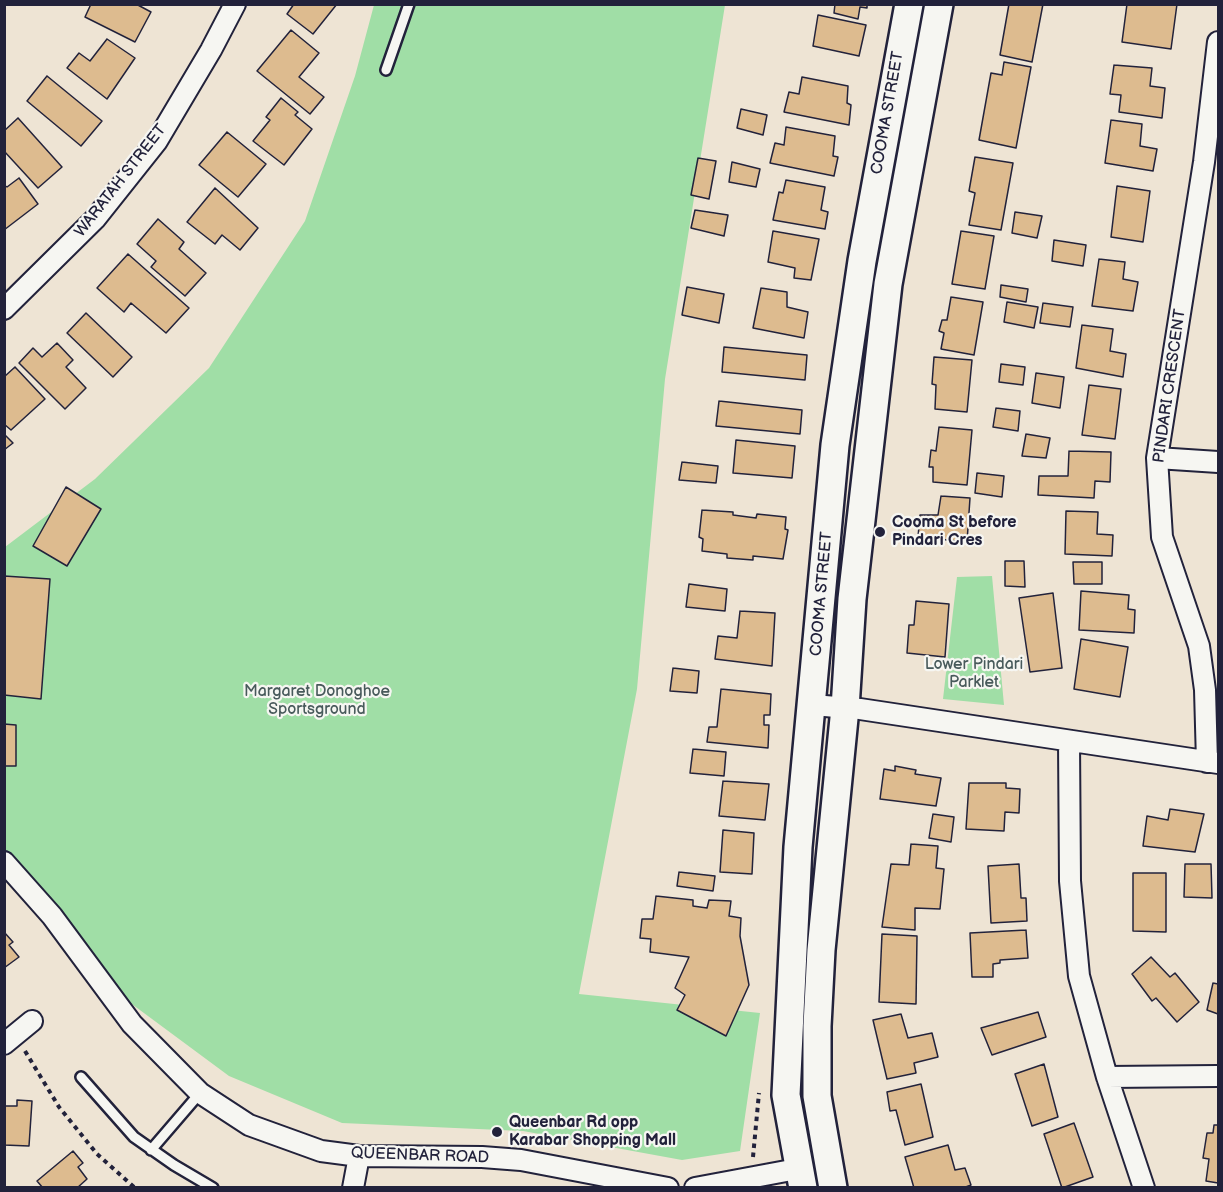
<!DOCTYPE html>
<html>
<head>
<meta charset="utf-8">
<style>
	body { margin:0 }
	#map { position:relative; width:1223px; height:1192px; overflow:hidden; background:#eee4d4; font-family:"Balsamiq Sans",sans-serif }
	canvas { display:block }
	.frame { position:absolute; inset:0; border:6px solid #22223b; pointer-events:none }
</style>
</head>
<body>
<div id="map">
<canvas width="1223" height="1192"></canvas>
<div class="frame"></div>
</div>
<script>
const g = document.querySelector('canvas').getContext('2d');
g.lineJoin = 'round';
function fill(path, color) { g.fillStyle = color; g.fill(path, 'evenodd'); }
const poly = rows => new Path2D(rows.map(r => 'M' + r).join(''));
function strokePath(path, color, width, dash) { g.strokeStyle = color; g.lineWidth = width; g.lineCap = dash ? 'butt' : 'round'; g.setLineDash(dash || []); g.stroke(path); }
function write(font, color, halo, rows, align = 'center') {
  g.font = font + ' "Balsamiq Sans",sans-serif'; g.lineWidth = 4.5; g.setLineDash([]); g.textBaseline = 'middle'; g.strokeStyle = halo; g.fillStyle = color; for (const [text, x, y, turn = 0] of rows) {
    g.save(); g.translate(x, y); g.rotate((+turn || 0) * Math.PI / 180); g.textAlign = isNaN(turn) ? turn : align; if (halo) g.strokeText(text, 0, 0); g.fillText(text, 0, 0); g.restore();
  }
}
const green = poly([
	[374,5,725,5,665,379,637,689,579,994,760,1013,740,1151,682,1160,523,1131,342,1123,229,1076,98,979,5,859,5,547,95,479,209,368,305,221,355,76],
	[992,576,1004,705,943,699,957,577]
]);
const building = poly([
	[91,4,136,4,151,12,135,42,85,17,91,4],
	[294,4,337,4,313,34,287,14,294,4],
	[835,4,867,4,867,8,860,7,858,19,834,13,835,4],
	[1009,4,1043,4,1032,62,1000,55,1009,4],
	[1127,4,1177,4,1171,49,1122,42,1127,4],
	[818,15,866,25,859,56,813,46,818,15],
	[291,30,319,53,299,77,324,97,310,114,257,71,291,30],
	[107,39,135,58,107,99,67,68,79,53,90,61,107,39],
	[1004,62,1031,67,1016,148,979,140,991,73,1002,75,1004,62],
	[1114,65,1152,68,1150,86,1165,88,1162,118,1119,112,1121,95,1110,94,1114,65],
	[47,76,102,121,81,146,27,101,47,76],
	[802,77,848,86,847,103,851,105,849,125,784,112,789,92,799,94,802,77],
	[281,98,298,112,295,115,312,129,284,165,253,141,270,120,266,117,281,98],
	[741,109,767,115,763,135,737,128,741,109],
	[18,118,62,167,38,188,4,151,4,131,18,118],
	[1111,120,1142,124,1140,146,1157,149,1153,171,1105,163,1111,120],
	[786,127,835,136,833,156,838,157,834,176,770,163,775,143,784,145,786,127],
	[227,132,266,164,238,197,199,165,227,132],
	[975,157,1013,163,1001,230,969,225,975,193,969,191,975,157],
	[698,158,716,161,709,199,691,195,698,158],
	[732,162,760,169,756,187,729,182,732,162],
	[19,178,38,204,4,230,4,185,7,187,19,178],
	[786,180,825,187,821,210,828,212,825,229,773,220,779,192,783,193,786,180],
	[1117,186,1150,191,1143,242,1111,237,1117,186],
	[215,188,258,228,240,250,222,235,215,244,187,222,215,188],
	[695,210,728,215,724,236,691,228,695,210],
	[1015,212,1042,216,1037,238,1012,233,1015,212],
	[158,219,184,242,179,249,206,273,185,296,151,267,156,261,137,244,158,219],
	[773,231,819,239,811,280,794,278,795,268,768,262,773,231],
	[961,231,994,236,985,289,952,284,961,231],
	[1054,240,1086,245,1083,266,1052,261,1054,240],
	[128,254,189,308,166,333,131,303,124,312,97,288,128,254],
	[1099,259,1125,262,1123,279,1138,282,1133,311,1092,306,1099,259],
	[1001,285,1028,289,1026,302,1000,297,1001,285],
	[687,287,724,294,719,323,682,315,687,287],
	[761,288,787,292,787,307,808,312,804,338,753,328,761,288],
	[951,297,983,302,974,355,941,349,944,333,939,331,942,320,947,320,951,297],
	[1007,302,1038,307,1034,328,1004,322,1007,302],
	[1043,303,1073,307,1070,327,1040,323,1043,303],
	[86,313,132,357,113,377,67,333,86,313],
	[1082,325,1113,329,1110,351,1126,354,1123,377,1076,368,1082,325],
	[57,343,73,360,66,367,86,388,65,409,19,363,33,348,42,357,57,343],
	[724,347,807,355,805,380,722,372,724,347],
	[934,357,972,360,967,412,935,409,936,385,932,384,934,357],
	[1001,364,1025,367,1023,385,999,382,1001,364],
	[15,367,45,399,11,430,4,424,4,377,15,367],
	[1036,373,1064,377,1060,408,1032,403,1036,373],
	[1089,385,1121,389,1115,439,1082,435,1089,385],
	[719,401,802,410,800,434,716,426,719,401],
	[996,408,1020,411,1018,431,993,427,996,408],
	[939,427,972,430,967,485,933,482,933,467,929,467,931,450,936,451,939,427],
	[4,434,13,443,4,450,4,434],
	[1026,434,1050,438,1046,458,1022,456,1026,434],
	[736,440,795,446,792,478,733,473,736,440],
	[1069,451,1111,452,1110,482,1095,481,1094,498,1038,495,1039,476,1068,476,1069,451],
	[682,462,718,466,716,483,679,480,682,462],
	[977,473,1004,476,1002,497,975,493,977,473],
	[66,487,101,509,67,566,33,546,66,487],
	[941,496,970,498,967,542,918,537,920,515,938,515,941,496],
	[702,510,733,512,733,515,756,518,757,514,786,517,785,529,788,530,783,559,753,556,753,560,727,558,727,554,702,551,703,539,699,537,702,510],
	[1066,511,1098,512,1097,534,1113,535,1112,556,1065,554,1066,511],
	[1005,561,1024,561,1025,587,1005,586,1005,561],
	[1073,562,1102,562,1102,584,1074,584,1073,562],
	[4,576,50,579,41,699,4,695,4,576],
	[689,584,727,589,725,611,686,607,689,584],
	[1081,591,1129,595,1128,609,1135,610,1134,633,1079,630,1081,591],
	[1053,593,1062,668,1030,672,1019,598,1053,593],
	[916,601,949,604,945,657,907,653,909,625,914,625,916,601],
	[740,611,775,613,772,666,715,659,718,636,737,638,740,611],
	[1081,639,1128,647,1120,697,1074,689,1081,639],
	[673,668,699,671,697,693,670,691,673,668],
	[721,689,771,694,770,715,764,715,764,725,769,725,768,748,707,742,709,727,717,727,721,689],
	[4,724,16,725,16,766,4,766,4,724],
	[693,749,726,752,724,776,690,773,693,749],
	[895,766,916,770,915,774,941,778,936,806,880,799,884,769,895,771,895,766],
	[723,781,769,784,765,820,719,816,723,781],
	[969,783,1006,783,1006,788,1020,789,1019,813,1005,812,1004,831,966,829,969,783],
	[1170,809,1204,814,1195,852,1143,846,1147,816,1168,820,1170,809],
	[933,814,954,817,951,842,929,838,933,814],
	[723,830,754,833,752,874,720,872,723,830],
	[911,844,938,846,936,868,944,869,940,909,915,908,915,930,882,927,891,864,909,865,911,844],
	[1019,864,1021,898,1026,898,1027,921,991,923,988,866,1019,864],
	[1185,864,1211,864,1212,898,1184,897,1185,864],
	[679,872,715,876,713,891,677,886,679,872],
	[1133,873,1166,873,1166,932,1133,931,1133,873],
	[656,896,693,900,693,906,707,908,709,900,731,901,729,916,741,918,740,936,749,985,726,1036,677,1010,685,995,675,988,689,957,650,952,651,939,640,938,642,919,653,919,656,896],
	[1026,930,1028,958,1000,960,1000,963,993,964,993,977,972,977,970,933,1026,930],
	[4,932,13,942,9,945,19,957,4,968,4,932],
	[882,934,917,936,916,1004,879,1002,882,934],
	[1151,957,1170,977,1175,973,1199,1002,1177,1022,1156,998,1152,1001,1132,974,1151,957],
	[1213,983,1218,984,1218,1014,1207,1010,1213,983],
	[1038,1012,1046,1037,992,1055,981,1028,1038,1012],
	[901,1014,908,1038,932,1033,938,1057,914,1063,916,1073,887,1079,873,1020,901,1014],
	[1044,1064,1058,1117,1032,1126,1015,1074,1044,1064],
	[921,1084,933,1137,905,1145,896,1110,890,1111,887,1092,921,1084],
	[17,1100,32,1101,29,1146,4,1145,4,1106,17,1106,17,1100],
	[1074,1123,1093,1177,1062,1188,1044,1134,1074,1123],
	[1214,1125,1218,1125,1218,1183,1206,1181,1209,1159,1203,1158,1207,1133,1213,1133,1214,1125],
	[948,1145,955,1170,965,1168,971,1185,963,1188,914,1188,905,1157,948,1145],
	[73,1151,83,1163,78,1167,87,1179,77,1188,43,1188,37,1181,73,1151]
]);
const path = poly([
	[25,1051,59,1107,97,1154,135,1188],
	[753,1157,759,1093]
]);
const lane = poly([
	[386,70,409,4],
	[81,1077,134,1137,174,1165,213,1188],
	[151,1150,200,1093]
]);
const street = poly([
	[4,309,95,219,157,141,211,50,235,4],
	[1157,458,1218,462],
	[813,705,860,709,1218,763],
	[1069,741,1070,881,1079,976,1107,1077,1144,1188],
	[1207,762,1205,690,1199,646,1162,537,1157,458,1204,162,1218,42],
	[4,862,52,916,132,1024,200,1093,249,1125,321,1151,359,1156,482,1157,521,1160,668,1188],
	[4,1044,32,1021],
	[1107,1077,1218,1076],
	[353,1188,359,1156],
	[695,1188,797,1169]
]);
const secondary = poly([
	[803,1188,786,1095,798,847,835,445,862,261,909,4],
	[833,1188,817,1096,817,1026,821,950,845,708,852,599,888,284,939,4]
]);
const markers = [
	[880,532,6,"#22223b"],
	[497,1132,6,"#22223b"]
];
const streetNames = [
	["COOMA STREET",888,113,-80],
	["WARATAH STREET",121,181,-52],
	["PINDARI CRESCENT",1170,386,-82],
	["COOMA STREET",822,594,-85],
	["QUEENBAR ROAD",420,1156,2]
];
const poiNames = [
	["Cooma St before",892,523],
	["Pindari Cres",892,541],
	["Queenbar Rd opp",509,1123],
	["Karabar Shopping Mall",509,1141]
];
const parkNames = [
	["Lower Pindari",974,665],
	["Parklet",974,683],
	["Margaret Donoghoe",317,692],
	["Sportsground",317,710]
];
fill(green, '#a0dea6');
fill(building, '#ddbb8f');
strokePath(building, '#22223b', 1.5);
strokePath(lane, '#22223b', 14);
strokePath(street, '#22223b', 24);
strokePath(secondary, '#22223b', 32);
strokePath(path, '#22223b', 4, [4.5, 4.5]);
strokePath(lane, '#f6f6f2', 9);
strokePath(street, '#f6f6f2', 20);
strokePath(secondary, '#f6f6f2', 27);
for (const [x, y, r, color] of markers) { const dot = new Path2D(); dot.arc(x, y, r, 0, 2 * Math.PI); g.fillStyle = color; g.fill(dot); strokePath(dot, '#f6f6f2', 2); }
write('16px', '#22223b', '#f6f6f2', streetNames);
write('bold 16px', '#22223b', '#f6f6f2', poiNames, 'left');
write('16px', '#485a5b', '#f6f6f2', parkNames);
</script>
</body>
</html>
